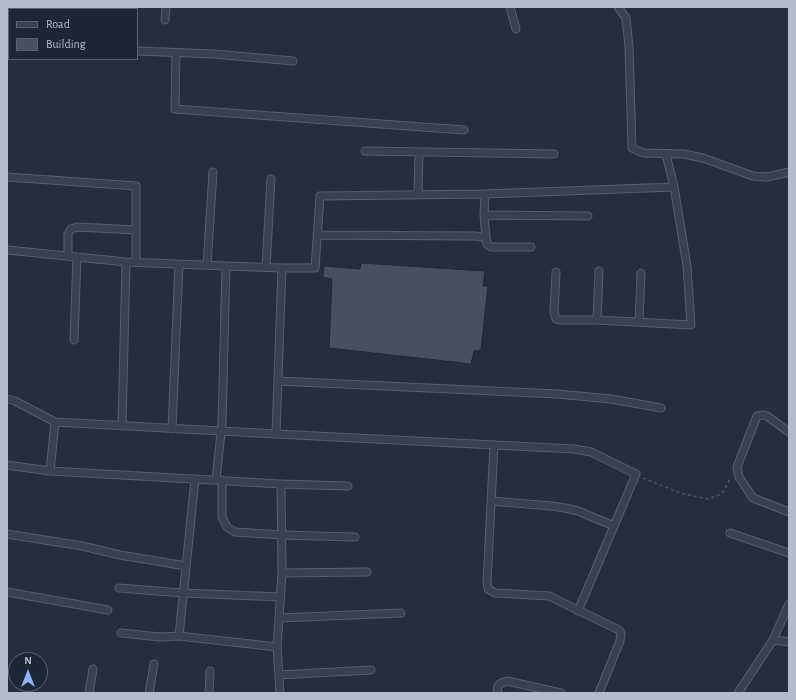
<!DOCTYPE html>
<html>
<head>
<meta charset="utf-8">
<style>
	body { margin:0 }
	#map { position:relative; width:796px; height:700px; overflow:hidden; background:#242f3e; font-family:"Alegreya Sans",sans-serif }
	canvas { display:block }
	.frame { position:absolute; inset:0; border:8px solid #b4bcc9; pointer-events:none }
	.legend { position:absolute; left:8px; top:8px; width:130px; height:52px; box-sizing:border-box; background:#1d2633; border:1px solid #59626f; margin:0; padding:5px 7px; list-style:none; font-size:12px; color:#b4bcc9 }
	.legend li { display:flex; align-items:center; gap:8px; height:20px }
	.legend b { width:20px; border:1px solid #59626f }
	.north { position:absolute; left:8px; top:652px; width:40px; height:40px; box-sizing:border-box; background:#1d2633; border:1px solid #59626f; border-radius:50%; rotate:0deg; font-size:11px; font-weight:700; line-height:16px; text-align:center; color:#b4bcc9 }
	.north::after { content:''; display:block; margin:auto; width:14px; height:18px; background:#8ab4f8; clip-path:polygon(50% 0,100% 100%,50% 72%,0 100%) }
</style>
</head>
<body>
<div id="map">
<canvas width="796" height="700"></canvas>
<div class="frame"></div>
<ul class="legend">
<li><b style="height:5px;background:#38414e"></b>Road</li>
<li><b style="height:11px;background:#455162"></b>Building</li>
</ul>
<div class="north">N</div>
</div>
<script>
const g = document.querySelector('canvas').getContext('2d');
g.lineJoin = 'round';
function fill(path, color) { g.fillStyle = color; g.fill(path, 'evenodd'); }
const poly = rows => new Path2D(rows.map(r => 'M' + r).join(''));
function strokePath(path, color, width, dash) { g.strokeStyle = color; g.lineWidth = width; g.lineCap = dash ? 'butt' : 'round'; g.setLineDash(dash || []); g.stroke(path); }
const building = poly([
	[361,263,485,271,483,286,488,286,481,350,474,351,471,364,329,348,332,279,323,277,324,266,360,269,361,263]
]);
const path = poly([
	[643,478,680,493,707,499,717,496,723,492,731,477]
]);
const street = poly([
	[510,7,516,29],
	[618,7,626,18,629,47,632,148,643,153,684,154,703,158,753,176,767,177,789,172],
	[165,20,166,7],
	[7,44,9,44],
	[137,51,214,54,293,61],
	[176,53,175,109,464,130],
	[365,151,554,154],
	[666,154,674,187],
	[7,177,136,186,136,262],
	[418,195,419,152],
	[484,215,588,216],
	[317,235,475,236,486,238,484,215,485,194],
	[486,238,487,244,491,247,531,247],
	[7,250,126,262,226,266],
	[68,256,68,234,71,229,77,227,136,230],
	[207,265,213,172],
	[266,267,271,179],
	[282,268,315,268,320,196,485,194,674,187,687,266,691,325,597,320,599,271],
	[556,272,554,312,556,319,560,320,597,320],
	[639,322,641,273],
	[74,340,77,257],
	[278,381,557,394,611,399,661,408],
	[7,399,15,401,55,422],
	[122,426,126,262],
	[172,429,179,264],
	[789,432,767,416,764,415,757,416,737,467,739,477,753,498,789,512],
	[494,445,487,582,488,589,495,593,549,596,619,630,621,633,620,641,599,693],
	[7,465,50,471,281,484,282,573,277,647,280,693],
	[50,471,55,422,276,434],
	[195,479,179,636,277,647],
	[216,480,222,423,226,266,282,268,276,434,574,449,591,452,636,474,578,611],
	[222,480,222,517,227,527,235,532,282,535,355,537],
	[281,484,348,486],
	[491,501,551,506,565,508,578,511,614,526],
	[730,533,789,553],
	[7,534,82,546,120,555,186,566],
	[282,573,367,572],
	[119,588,183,593,281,597],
	[7,592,108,610],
	[279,618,401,613],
	[121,633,160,637,179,636],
	[773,640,789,642],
	[279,675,371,670],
	[89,693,93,669],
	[149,693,154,664],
	[209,693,210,671],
	[497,693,498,686,501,683,507,681,561,693],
	[738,693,773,640,789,604]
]);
fill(building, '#455162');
strokePath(building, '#1f2835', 1);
strokePath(street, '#565f6c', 9);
strokePath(path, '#44595c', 1.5, [3, 3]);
strokePath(street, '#38414e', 7);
</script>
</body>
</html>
